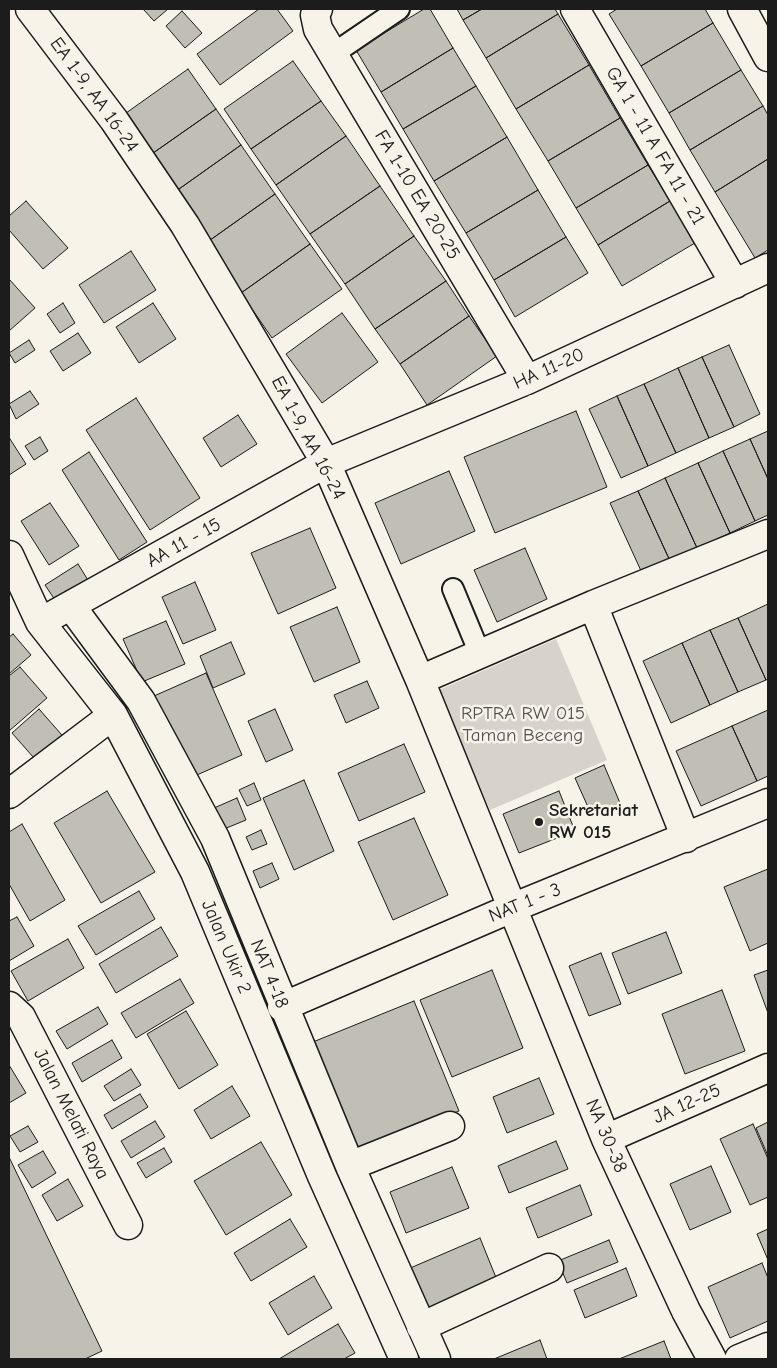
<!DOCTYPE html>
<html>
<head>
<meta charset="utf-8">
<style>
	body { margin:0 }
	#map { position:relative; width:777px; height:1368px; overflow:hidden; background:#f7f3e8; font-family:"Comic Neue",sans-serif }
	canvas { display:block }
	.frame { position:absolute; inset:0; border:10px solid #1c1c1c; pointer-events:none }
</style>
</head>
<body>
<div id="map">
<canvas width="777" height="1368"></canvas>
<div class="frame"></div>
</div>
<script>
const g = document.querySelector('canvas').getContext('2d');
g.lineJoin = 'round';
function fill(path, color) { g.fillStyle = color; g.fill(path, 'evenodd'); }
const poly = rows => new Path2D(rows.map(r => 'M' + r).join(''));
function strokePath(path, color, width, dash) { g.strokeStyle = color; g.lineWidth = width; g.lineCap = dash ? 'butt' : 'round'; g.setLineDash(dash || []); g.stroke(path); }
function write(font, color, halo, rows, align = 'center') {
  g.font = font + ' "Comic Neue",sans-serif'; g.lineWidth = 5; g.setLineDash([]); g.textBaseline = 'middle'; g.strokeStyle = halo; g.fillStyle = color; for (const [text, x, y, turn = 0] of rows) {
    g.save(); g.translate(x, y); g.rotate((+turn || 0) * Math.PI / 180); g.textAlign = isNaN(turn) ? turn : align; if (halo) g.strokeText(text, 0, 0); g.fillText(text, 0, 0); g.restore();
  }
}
const green = poly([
	[556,639,607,760,490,810,439,690]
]);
const building = poly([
	[143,9,168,9,154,21,143,9],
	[259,9,277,9,293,31,220,85,197,54,259,9],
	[424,9,430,9,453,48,381,92,356,50,424,9],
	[457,9,482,9,463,20,457,9],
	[482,9,555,9,558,14,486,58,463,20,482,9],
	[617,9,705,9,713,23,641,66,609,14,617,9],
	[182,11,202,33,185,48,166,26,182,11],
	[558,14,589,65,516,109,486,58,558,14],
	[713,23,741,70,669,113,641,66,713,23],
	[453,48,476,86,403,129,381,92,453,48],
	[293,61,321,101,251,149,224,109,293,61],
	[589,65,620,118,548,161,516,109,589,65],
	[188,69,216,109,146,158,119,118,188,69],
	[741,70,763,106,690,150,669,113,741,70],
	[476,86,507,137,434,181,403,129,476,86],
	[321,101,346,136,276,185,251,149,321,101],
	[763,106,768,115,768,159,715,192,690,150,763,106],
	[216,109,241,145,172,194,146,158,216,109],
	[620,118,648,165,576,208,548,161,620,118],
	[346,136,380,186,310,234,276,185,346,136],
	[507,137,538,190,466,233,434,181,507,137],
	[241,145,275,194,206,243,172,194,241,145],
	[768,159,768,250,755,258,715,192,768,159],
	[648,165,670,201,598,245,576,208,648,165],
	[380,186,414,236,345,284,310,234,380,186],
	[538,190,566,237,494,280,466,233,538,190],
	[275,194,310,244,241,293,206,243,275,194],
	[26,201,68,248,43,269,9,230,9,216,26,201],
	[670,201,695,243,622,286,598,245,670,201],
	[414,236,446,281,375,329,345,284,414,236],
	[566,237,588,273,515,317,494,280,566,237],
	[310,244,342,289,272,338,241,293,310,244],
	[131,251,156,290,104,323,79,285,131,251],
	[9,279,35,308,9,331,9,279],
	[446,281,469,316,400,364,375,329,446,281],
	[63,303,75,323,60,333,47,314,63,303],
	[153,303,176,339,139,363,116,327,153,303],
	[342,313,378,362,322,403,286,354,342,313],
	[469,316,497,356,427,405,400,364,469,316],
	[78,333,91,353,63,371,50,351,78,333],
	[29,340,35,350,15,363,9,353,29,340],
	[729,345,760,414,734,427,702,357,729,345],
	[702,357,734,427,709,438,678,368,702,357],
	[678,368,709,438,676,453,644,384,678,368],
	[644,384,676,453,648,466,617,396,644,384],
	[30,391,39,404,16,419,9,404,30,391],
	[617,396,648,466,621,478,589,409,617,396],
	[136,398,200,498,150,530,86,430,136,398],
	[576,411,607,487,495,533,464,457,576,411],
	[238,415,257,444,221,467,203,438,238,415],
	[768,431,768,479,750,439,768,431],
	[40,437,48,451,34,460,25,446,40,437],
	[10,439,26,464,9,475,9,440,10,439],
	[750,439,768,479,768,515,755,521,723,451,750,439],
	[723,451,755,521,730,533,698,463,723,451],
	[89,452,147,542,119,560,62,470,89,452],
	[698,463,730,533,697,548,665,478,698,463],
	[449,471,475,531,401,564,375,503,449,471],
	[665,478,697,548,670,561,638,491,665,478],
	[638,491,670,561,642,573,610,503,638,491],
	[50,503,79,546,49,565,21,521,50,503],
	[310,528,336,588,278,614,251,553,310,528],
	[525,548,547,599,497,622,474,570,525,548],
	[78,564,91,585,59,606,45,585,78,564],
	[195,582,216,630,183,644,162,597,195,582],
	[768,604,768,679,766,680,738,618,768,604],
	[337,607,360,662,314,682,290,627,337,607],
	[738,618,766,680,738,692,710,630,738,618],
	[166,621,185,664,142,682,123,639,166,621],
	[710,630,738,692,710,705,682,643,710,630],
	[13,634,31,655,9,674,9,637,13,634],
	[231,642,245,674,213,688,200,656,231,642],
	[682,643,710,705,671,723,643,661,682,643],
	[20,667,47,698,9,731,9,676,20,667],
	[206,673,242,755,190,778,154,696,206,673],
	[367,681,379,708,346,723,334,695,367,681],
	[39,709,68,742,41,766,12,733,39,709],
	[275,709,293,750,266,762,248,721,275,709],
	[768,710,768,776,757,781,732,726,768,710],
	[732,726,757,781,701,806,676,751,732,726],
	[404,744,425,792,359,821,338,773,404,744],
	[604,765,620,803,592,816,575,778,604,765],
	[304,780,334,851,294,870,263,798,304,780],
	[254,783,261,800,247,806,239,790,254,783],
	[107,791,155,872,101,903,54,823,107,791],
	[559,791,575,831,519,853,503,814,559,791],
	[237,798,246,820,224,829,214,808,237,798],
	[414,818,448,895,393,920,358,842,414,818],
	[22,824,65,900,30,921,9,884,9,832,22,824],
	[261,830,267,844,252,850,246,837,261,830],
	[272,863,279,879,260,888,253,871,272,863],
	[768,869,768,943,750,951,724,887,768,869],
	[139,891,155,919,96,955,78,926,139,891],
	[17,917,34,946,9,961,9,921,17,917],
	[161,927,178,956,116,993,99,964,161,927],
	[666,932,682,973,628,994,612,953,666,932],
	[68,939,84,968,28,1001,11,971,68,939],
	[601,953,621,1004,589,1016,569,966,601,953],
	[492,970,523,1048,452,1077,420,1000,492,970],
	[768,970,768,1013,754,975,768,970],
	[180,979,194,1003,136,1038,121,1013,180,979],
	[722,990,745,1051,685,1074,662,1014,722,990],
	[414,1001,459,1111,352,1154,308,1044,414,1001],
	[98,1007,108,1024,67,1049,56,1031,98,1007],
	[186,1011,218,1065,179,1089,147,1034,186,1011],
	[112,1040,122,1058,82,1082,72,1063,112,1040],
	[9,1065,26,1093,9,1103,9,1065],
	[131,1069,141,1085,114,1101,104,1086,131,1069],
	[539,1078,554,1114,507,1133,493,1097,539,1078],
	[232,1086,250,1116,211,1139,194,1110,232,1086],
	[140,1094,148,1107,112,1129,104,1115,140,1094],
	[155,1121,165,1137,131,1158,121,1141,155,1121],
	[768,1122,768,1156,756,1128,768,1122],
	[753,1124,768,1159,768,1197,750,1205,720,1139,753,1124],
	[28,1126,38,1142,20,1152,10,1136,28,1126],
	[556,1141,568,1169,509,1193,498,1166,556,1141],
	[261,1142,292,1195,226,1235,194,1181,261,1142],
	[164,1148,172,1162,146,1178,137,1163,164,1148],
	[43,1151,56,1173,32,1188,18,1165,43,1151],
	[9,1157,102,1351,85,1359,9,1359,9,1157],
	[711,1166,731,1212,690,1230,670,1184,711,1166],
	[452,1167,469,1208,406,1233,390,1192,452,1167],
	[68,1179,83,1206,57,1221,42,1195,68,1179],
	[580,1185,592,1215,538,1238,526,1208,580,1185],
	[290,1219,307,1247,251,1281,234,1253,290,1219],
	[768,1229,768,1260,757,1234,768,1229],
	[480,1238,497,1280,425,1310,408,1269,480,1238],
	[609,1240,618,1262,567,1283,558,1261,609,1240],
	[762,1263,768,1278,768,1321,730,1338,708,1287,762,1263],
	[626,1268,637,1296,585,1318,574,1290,626,1268],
	[314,1276,332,1308,288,1335,269,1303,314,1276],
	[338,1324,355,1353,344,1359,279,1359,338,1324],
	[540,1340,547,1359,494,1359,540,1340],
	[664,1341,671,1359,619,1359,664,1341]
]);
const service = poly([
	[333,54,399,9],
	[453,589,480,654]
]);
const minor = poly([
	[30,9,114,120,185,225,326,463,420,680,606,1139,686,1311,712,1359],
	[318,9,315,15,318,29,527,380],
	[575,9,735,284],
	[742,9,768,57],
	[9,555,40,622,113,715,195,872,322,1176,404,1359],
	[593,605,686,838],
	[71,606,141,701,215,838,350,1166,436,1359],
	[55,614,326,463,527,380,768,268],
	[420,680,593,605,768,534],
	[9,794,113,715],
	[9,1006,21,1017,128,1225],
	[282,1007,512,908,768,803],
	[606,1139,768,1068],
	[350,1166,450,1126],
	[421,1327,549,1268],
	[739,1359,768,1347]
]);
const markers = [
	[539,822,5,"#1c1c1c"]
];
const streetNames = [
	["EA 1-9, AA 16-24",94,95,54],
	["GA 1 - 11 A FA 11 - 21",655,146,60],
	["FA 1-10 EA 20-25",417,195,59],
	["HA 11-20",549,369,-24],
	["EA 1-9, AA 16-24",308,438,62],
	["AA 11 - 15",184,543,-29],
	["NAT 1 - 3",525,903,-22],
	["Jalan Ukir 2",226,947,67],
	["NAT 4-18",269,974,68],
	["JA 12-25",687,1104,-24],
	["Jalan Melati Raya",71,1114,63],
	["NA 30-38",606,1136,67]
];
const parkNames = [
	["RPTRA RW 015",523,714],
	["Taman Beceng",523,736]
];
const poiNames = [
	["Sekretariat",549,811],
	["RW 015",549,833]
];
fill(green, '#d7d3cb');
fill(building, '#c0beb5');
strokePath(building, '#1c1c1c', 1);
strokePath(service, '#1c1c1c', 24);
strokePath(minor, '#1c1c1c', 31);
strokePath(service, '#f7f3e8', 20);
strokePath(minor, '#f7f3e8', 28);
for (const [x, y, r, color] of markers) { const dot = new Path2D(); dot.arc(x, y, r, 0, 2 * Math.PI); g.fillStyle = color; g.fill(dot); strokePath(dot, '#f7f3e8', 2); }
write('19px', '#1c1c1c', '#f7f3e8', streetNames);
write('19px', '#545351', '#f7f3e8', parkNames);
write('bold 19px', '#1c1c1c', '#f7f3e8', poiNames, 'left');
</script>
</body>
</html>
